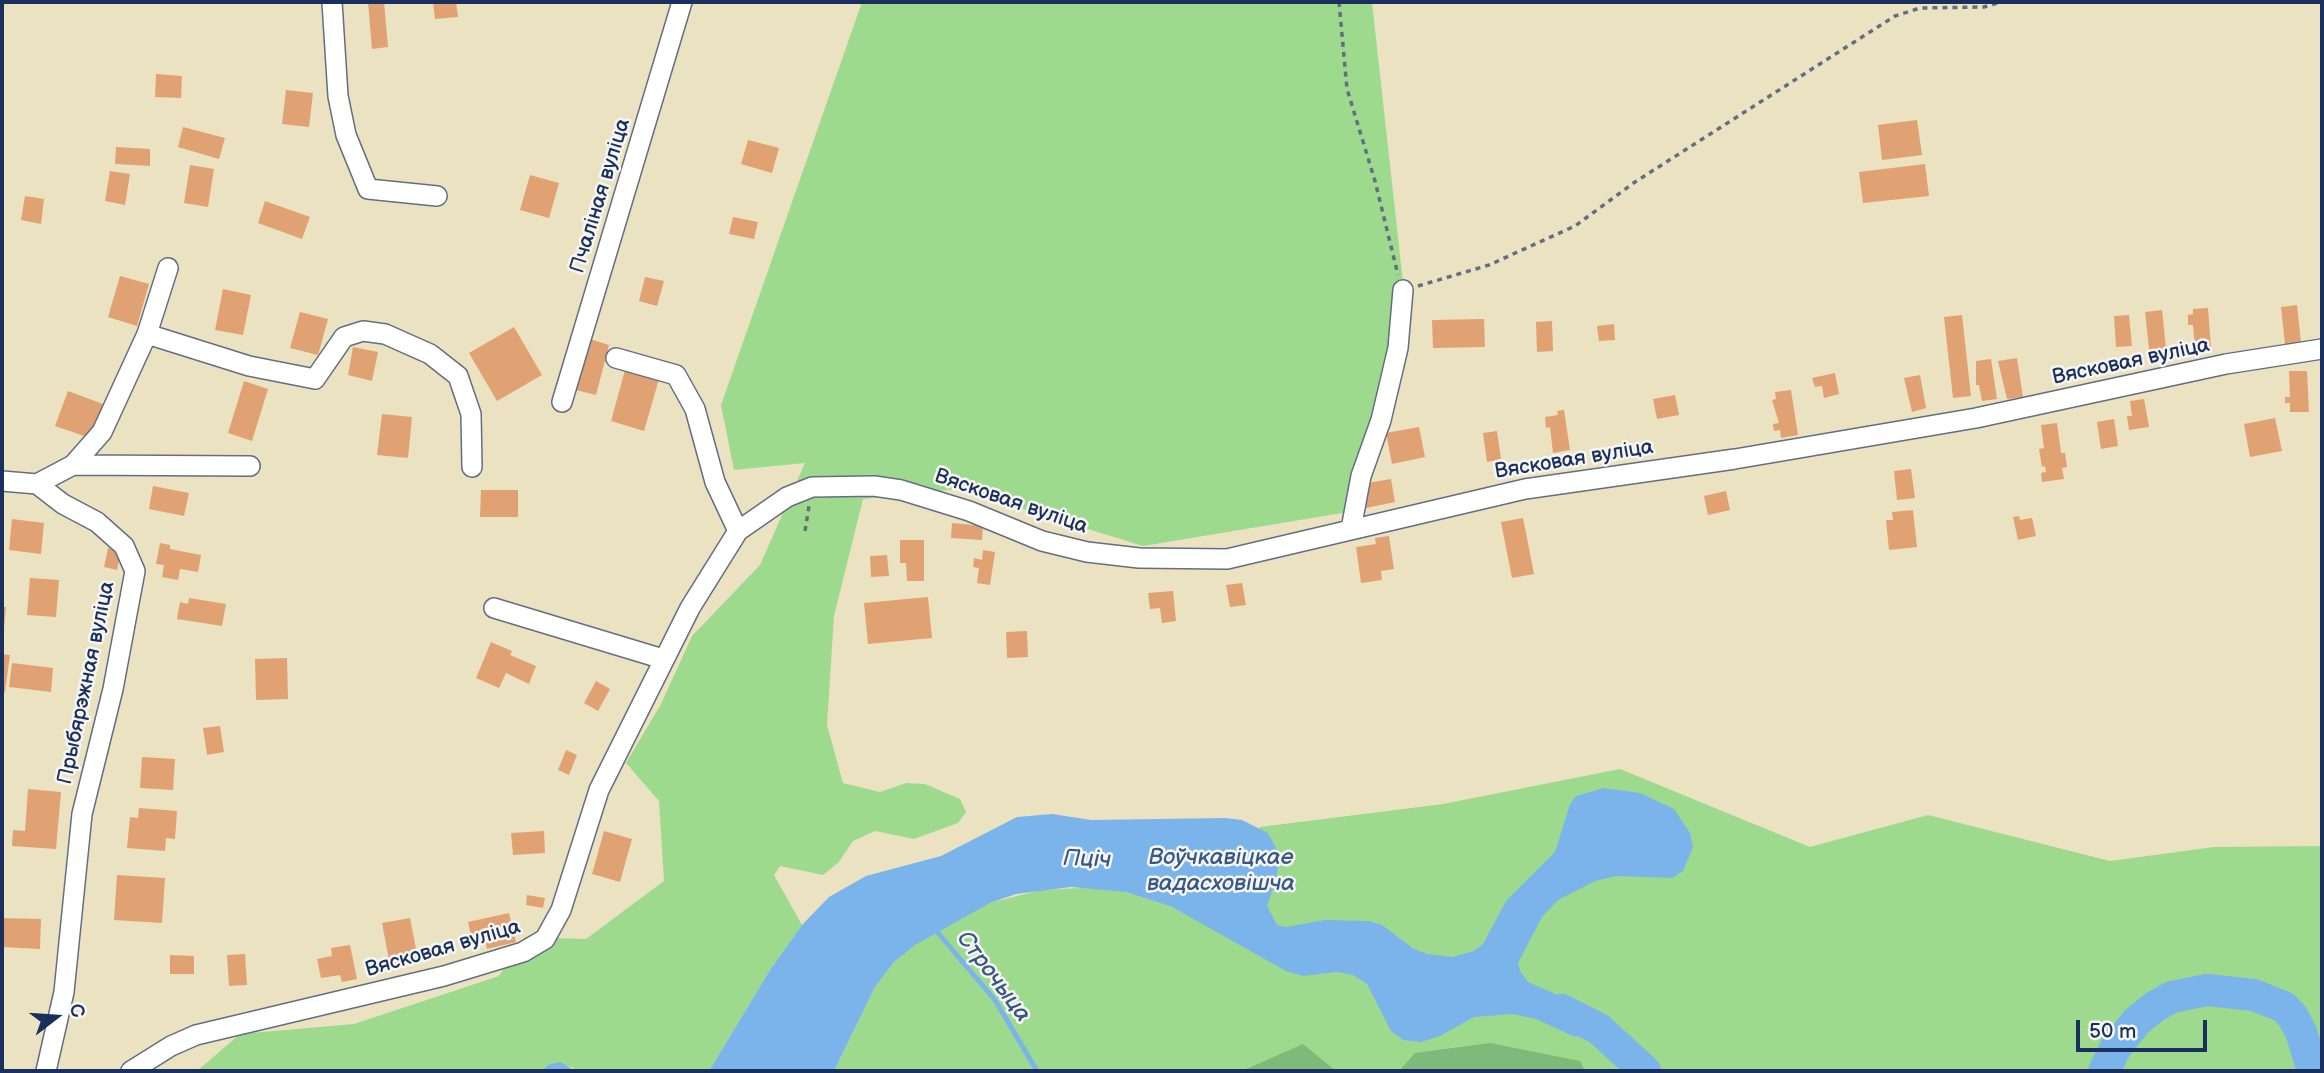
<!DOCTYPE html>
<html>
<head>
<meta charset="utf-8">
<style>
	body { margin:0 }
	#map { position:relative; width:2324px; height:1073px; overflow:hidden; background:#ebe2c2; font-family:"Balsamiq Sans",sans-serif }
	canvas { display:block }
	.frame { position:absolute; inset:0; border:4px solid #1b2f5e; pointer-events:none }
	.north { position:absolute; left:21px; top:982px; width:70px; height:70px; -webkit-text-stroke:5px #f6f6f2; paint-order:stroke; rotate:73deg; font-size:19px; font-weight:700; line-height:28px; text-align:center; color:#1b2f5e }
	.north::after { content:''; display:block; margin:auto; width:24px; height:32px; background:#1b2f5e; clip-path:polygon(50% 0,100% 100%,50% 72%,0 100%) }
	.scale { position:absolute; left:2076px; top:1020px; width:131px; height:32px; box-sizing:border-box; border:4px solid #1b2f5e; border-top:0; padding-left:9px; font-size:21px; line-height:24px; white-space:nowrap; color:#1b2f5e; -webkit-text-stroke:5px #f6f6f2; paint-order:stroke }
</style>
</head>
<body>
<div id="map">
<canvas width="2324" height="1073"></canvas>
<div class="frame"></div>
<div class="north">С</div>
<div class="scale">50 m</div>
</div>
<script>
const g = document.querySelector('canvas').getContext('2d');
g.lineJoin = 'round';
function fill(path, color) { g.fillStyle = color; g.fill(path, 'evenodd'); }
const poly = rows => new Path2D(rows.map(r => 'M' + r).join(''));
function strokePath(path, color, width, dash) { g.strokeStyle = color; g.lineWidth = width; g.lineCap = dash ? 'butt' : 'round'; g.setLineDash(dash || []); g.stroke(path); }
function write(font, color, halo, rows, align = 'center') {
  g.font = font + ' "Balsamiq Sans",sans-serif'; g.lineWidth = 5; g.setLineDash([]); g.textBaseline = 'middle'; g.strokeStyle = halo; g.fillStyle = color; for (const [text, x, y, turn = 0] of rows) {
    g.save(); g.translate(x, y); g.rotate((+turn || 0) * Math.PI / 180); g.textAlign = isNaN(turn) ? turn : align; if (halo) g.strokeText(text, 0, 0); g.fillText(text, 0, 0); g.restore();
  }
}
const green = poly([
	[862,2,1372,2,1404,292,1348,512,1143,546,958,489,863,499,834,616,827,725,843,783,880,792,906,783,925,784,960,799,966,812,958,823,914,839,875,831,853,841,838,863,823,875,780,866,774,875,802,925,770,970,709,1071,576,1071,572,1067,548,1065,541,1071,197,1071,240,1034,354,1024,499,976,525,937,586,939,664,881,659,801,626,763,661,704,692,636,760,565,805,463,734,470,721,405],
	[1620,769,1810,847,1928,815,2110,861,2214,847,2322,846,2322,1071,834,1071,875,987,894,962,915,944,989,903,1041,890,1099,887,1126,892,1172,907,1235,941,1260,827,1443,804]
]);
const forest = poly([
	[1490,1043,1580,1061,1585,1071,1399,1071,1415,1053],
	[1303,1044,1336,1071,1243,1071,1244,1070]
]);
const water = poly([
	[1604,788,1640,793,1674,809,1690,833,1693,847,1683,871,1672,878,1616,876,1595,881,1558,900,1542,917,1518,963,1520,971,1528,982,1599,1013,1599,1029,1575,1037,1536,1019,1512,1014,1474,1017,1440,1036,1421,1042,1403,1040,1391,1031,1367,984,1353,975,1337,972,1303,976,1286,971,1172,907,1126,892,1071,887,1016,894,990,903,915,945,894,962,875,987,834,1071,709,1071,770,970,802,925,829,897,866,876,941,856,1017,817,1052,814,1091,820,1225,818,1242,820,1268,833,1280,855,1276,880,1267,906,1277,925,1286,927,1325,920,1369,921,1382,925,1414,949,1427,954,1452,957,1474,951,1483,944,1506,901,1555,852,1570,804,1576,796],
	[560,1062,576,1071,541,1071,548,1065]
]);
const stream = poly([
	[933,927,995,1000,1037,1071]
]);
const river = poly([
	[1562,1010,1599,1029,1645,1071],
	[2104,1071,2116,1047,2136,1022,2154,1007,2172,997,2207,990,2254,995,2284,1007,2293,1017,2301,1032,2313,1071]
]);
const building = poly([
	[368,2,384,2,388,47,372,49],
	[433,2,456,2,458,17,435,19],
	[156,74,182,76,181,98,155,97],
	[286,90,313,93,309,127,282,124],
	[1917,120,1922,155,1882,160,1878,125],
	[183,127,225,138,219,159,178,147],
	[748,140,779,148,772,173,741,164],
	[116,147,150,149,150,166,115,164],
	[1925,164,1929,196,1863,203,1859,172],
	[190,165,214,169,208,207,184,203],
	[110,171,130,174,125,205,105,201],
	[530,175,559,183,549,218,520,210],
	[25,196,44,199,41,224,21,220],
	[265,201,310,217,302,239,258,223],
	[733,217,758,222,754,239,729,234],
	[120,276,149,284,137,326,108,317],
	[645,277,664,281,657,306,639,301],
	[223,289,251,295,243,335,215,330],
	[2297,305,2301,343,2285,345,2281,307],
	[2208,308,2211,347,2195,348,2193,325,2188,325,2188,315,2193,314,2193,309],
	[2162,310,2167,357,2150,358,2145,312],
	[300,312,328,319,318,355,290,348],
	[1962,315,1971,396,1953,398,1944,317],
	[2129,315,2132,346,2116,347,2114,316],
	[1484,319,1485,347,1433,348,1432,320],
	[1552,321,1553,351,1537,352,1536,322],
	[1614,324,1615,340,1599,341,1597,326],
	[514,327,542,375,497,401,469,353],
	[590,339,609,345,596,395,576,390],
	[353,347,378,352,372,381,348,375],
	[2017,358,2023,397,2007,399,1998,361],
	[1991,359,1997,399,1982,401,1979,385,1976,385,1976,361],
	[625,370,659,379,644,431,611,421],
	[2289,371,2307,371,2309,412,2290,412,2290,403,2285,403,2285,397,2290,397],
	[1835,373,1839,394,1824,398,1822,386,1815,387,1812,378],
	[1920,375,1926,408,1912,412,1904,378],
	[244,381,268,389,252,441,228,433],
	[1791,390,1798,435,1781,438,1780,430,1774,431,1773,424,1779,423,1772,400,1776,399,1775,392],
	[68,391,103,404,90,438,55,426],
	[1675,395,1679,415,1657,419,1653,399],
	[2144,399,2149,427,2129,430,2127,416,2132,416,2130,401],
	[1564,410,1570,450,1553,453,1550,427,1546,428,1545,417,1558,415,1557,411],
	[382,414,412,417,408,458,377,455],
	[2275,418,2282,451,2250,457,2244,424],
	[2114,419,2118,446,2101,449,2097,422],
	[2057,423,2061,453,2065,453,2067,467,2062,468,2064,479,2042,482,2041,473,2046,472,2045,466,2042,467,2039,449,2044,448,2041,425],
	[1419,427,1425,457,1392,464,1386,433],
	[1497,431,1501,459,1487,462,1483,433],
	[1911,469,1915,498,1897,500,1894,471],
	[1391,479,1395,502,1366,508,1362,484],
	[153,486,189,493,184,516,149,509],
	[481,490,518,490,518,517,480,517],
	[1726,491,1730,510,1708,515,1704,496],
	[1913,510,1917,547,1889,550,1886,520,1893,520,1892,512],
	[2019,516,2020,520,2032,518,2036,536,2018,540,2013,517],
	[1523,518,1534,574,1512,578,1501,522],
	[12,519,44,523,41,554,9,550],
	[952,523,983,526,982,540,951,538],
	[1389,536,1394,569,1381,571,1382,580,1361,583,1356,547,1376,544,1375,538],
	[900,540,924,540,924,581,907,581,906,563,900,563],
	[160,543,170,545,170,549,201,555,198,572,180,569,178,580,162,577,164,565,156,564],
	[108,548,121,551,117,570,104,567],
	[983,550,995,552,990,585,977,583,979,568,973,567,974,558,982,560],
	[887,555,889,576,871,577,870,556],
	[30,578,59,580,56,617,27,615],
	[1242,583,1246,605,1230,607,1226,585],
	[1173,591,1176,621,1162,623,1160,608,1150,609,1148,593],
	[928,597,932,638,868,644,864,603],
	[189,598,226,604,222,626,177,619,180,602,188,604],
	[2,607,6,607,4,628,2,628],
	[1027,631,1028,657,1007,658,1006,632],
	[491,642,512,651,510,655,536,666,529,684,506,673,499,688,476,678],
	[2,654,10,655,5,692,2,692],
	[287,658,288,699,256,700,255,659],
	[12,663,53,668,51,692,9,687],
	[596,681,610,689,598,711,584,703],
	[220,726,224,752,207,755,203,728],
	[566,750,577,755,569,775,558,770],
	[142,757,175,759,173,790,140,788],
	[28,789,61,792,56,849,12,846,13,830,25,831],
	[139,808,177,811,175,839,166,838,165,851,127,848,130,817,138,818],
	[544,831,545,853,513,855,511,833],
	[604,831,632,839,620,882,592,874],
	[117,875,165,878,162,923,114,920],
	[527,895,545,898,543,908,526,905],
	[509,913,516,942,487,949,485,939,472,942,468,922],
	[2,918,41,919,40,949,2,947],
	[410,918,418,959,390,965,382,923],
	[350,945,357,979,342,982,340,975,321,978,317,959,332,956,331,948],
	[245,954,247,985,229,986,227,955],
	[170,955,194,956,194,974,170,974]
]);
const path = poly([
	[1339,2,1347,89,1375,181,1398,275],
	[1418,286,1489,265,1575,226,1635,182,1895,16,1920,8,1984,7,2001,2],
	[805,531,809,506]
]);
const minor = poly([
	[332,2,338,96,346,135,368,189,437,196],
	[147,334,249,366,315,379,344,337,363,331,385,334,430,354,458,376,471,414,472,467],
	[616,358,676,375,695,409,715,482,738,531],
	[562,402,682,2],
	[73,465,250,466],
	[2,481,37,484],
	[37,484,63,504,97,522,124,546,135,571,113,689,82,814,64,992,46,1071],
	[37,484,73,465,102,432,147,334,168,268],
	[1351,529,1361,476,1381,420,1398,348,1403,290],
	[494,608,663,659],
	[131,1071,171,1046,196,1035,444,976,523,952,545,939,561,910,599,790,690,608,738,531,787,497,812,487,874,486,901,490,969,511,1042,541,1087,552,1139,558,1227,559,1525,489,1735,459,1976,418,2226,364,2322,349]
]);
const streetNames = [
	["Пчаліная вуліца",601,196,-73],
	["Вясковая вуліца",2131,362,-12],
	["Вясковая вуліца",1574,460,-9],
	["Вясковая вуліца",1011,502,19],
	["Прыбярэжная вуліца",87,683,-78],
	["Вясковая вуліца",443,949,-16]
];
const waterNames = [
	["Воўчкавіцкае",1221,858],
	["вадасховішча",1221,884],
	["Пціч",1087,860,2],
	["Строчыца",993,977,53]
];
fill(green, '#9eda8e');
fill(forest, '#7eba79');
fill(water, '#7ab4eb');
strokePath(stream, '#7ab4eb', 5);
strokePath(river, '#7ab4eb', 32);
fill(building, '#e0a272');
strokePath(minor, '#646e81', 22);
strokePath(path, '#646e81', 3.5, [5, 5]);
strokePath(minor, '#fff', 19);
write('21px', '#1b2f5e', '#f6f6f2', streetNames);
write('italic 23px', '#385788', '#f6f6f2', waterNames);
</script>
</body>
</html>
